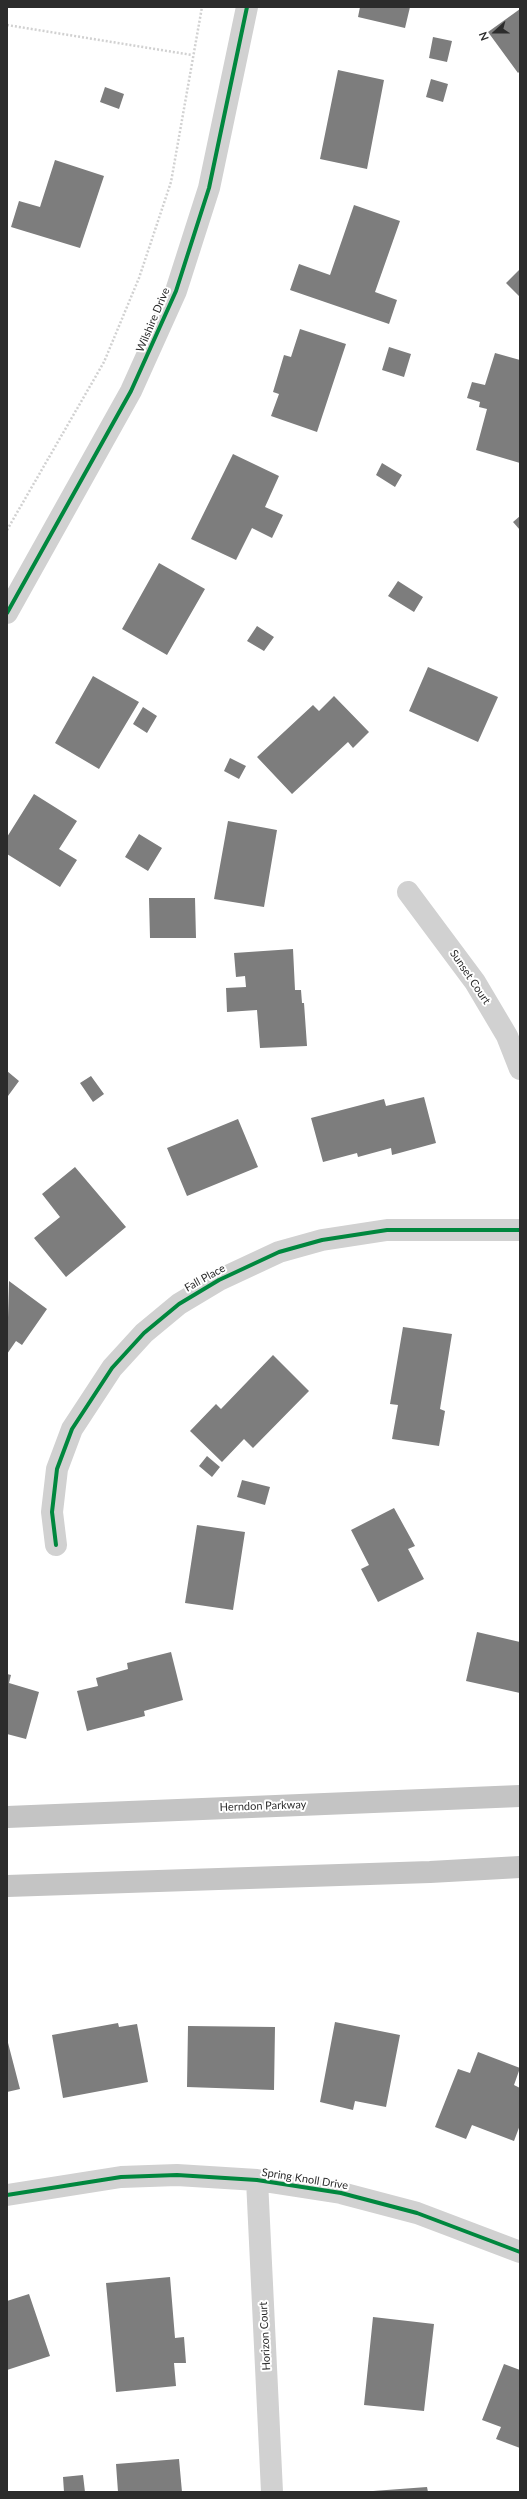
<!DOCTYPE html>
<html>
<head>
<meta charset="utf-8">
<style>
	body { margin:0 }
	#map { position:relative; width:527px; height:2499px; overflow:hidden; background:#fff; font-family:Lato,sans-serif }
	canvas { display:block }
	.frame { position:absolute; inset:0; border:8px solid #2c2c2c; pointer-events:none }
	.north { position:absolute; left:475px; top:12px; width:40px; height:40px; -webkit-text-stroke:3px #fff; paint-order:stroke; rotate:249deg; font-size:11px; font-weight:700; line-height:16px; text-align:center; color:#2c2c2c }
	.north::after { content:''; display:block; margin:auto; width:14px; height:18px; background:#2c2c2c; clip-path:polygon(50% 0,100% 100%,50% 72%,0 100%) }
</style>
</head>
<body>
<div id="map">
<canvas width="527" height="2499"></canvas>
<div class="frame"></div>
<div class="north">N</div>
</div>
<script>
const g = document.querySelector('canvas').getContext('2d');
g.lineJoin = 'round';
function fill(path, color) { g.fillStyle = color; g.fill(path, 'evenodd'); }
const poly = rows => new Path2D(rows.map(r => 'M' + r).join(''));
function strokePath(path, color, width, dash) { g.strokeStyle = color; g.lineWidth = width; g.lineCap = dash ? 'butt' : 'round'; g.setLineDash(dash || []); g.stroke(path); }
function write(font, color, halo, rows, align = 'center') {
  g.font = font + ' Lato,sans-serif'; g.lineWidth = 4; g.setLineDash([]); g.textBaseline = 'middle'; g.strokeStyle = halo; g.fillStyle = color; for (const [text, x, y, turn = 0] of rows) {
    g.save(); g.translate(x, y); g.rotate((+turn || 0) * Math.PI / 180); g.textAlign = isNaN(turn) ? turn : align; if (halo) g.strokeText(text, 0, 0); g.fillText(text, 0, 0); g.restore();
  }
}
const building = poly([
	[360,7,410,7,405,28,358,17],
	[520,9,520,71,518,73,488,32],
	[433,37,452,41,447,62,429,58],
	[338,70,384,80,367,169,320,159],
	[431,79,448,84,443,102,426,97],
	[105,87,124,94,119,109,100,102],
	[55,160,104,176,80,248,11,227,19,201,40,207],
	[354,205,400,221,375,292,397,300,389,324,290,290,299,264,330,275],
	[520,269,520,297,506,283],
	[300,329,346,344,317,432,271,416,279,394,273,392,284,355,291,357],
	[389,347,411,354,404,377,382,370],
	[495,353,520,360,520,463,476,450,487,409,479,407,480,402,467,398,472,382,485,385],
	[233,454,279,476,265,507,283,515,272,538,252,528,236,560,191,539],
	[382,463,402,475,395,487,376,475],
	[520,516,520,530,513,522],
	[159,563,205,589,167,655,122,629],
	[398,581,423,597,414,612,388,596],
	[257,626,274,637,264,651,247,641],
	[428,667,498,697,478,742,409,711],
	[93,676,139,702,99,769,55,743],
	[334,696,369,732,353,748,348,742,292,794,257,757,313,705,319,711],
	[143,707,157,716,147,733,133,724],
	[230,758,246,766,239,779,224,771],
	[34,794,77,821,59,849,77,860,60,887,7,854,7,837],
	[228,821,277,830,264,907,214,899],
	[139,834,162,848,148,871,125,857],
	[149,898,195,898,196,938,150,938],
	[293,949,295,990,301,990,302,1003,304,1003,307,1046,260,1048,257,1010,227,1012,226,988,246,987,245,976,236,977,234,953],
	[7,1071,19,1081,8,1096,7,1095],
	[91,1076,104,1094,93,1102,80,1083],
	[424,1097,436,1143,392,1155,391,1148,358,1157,357,1153,323,1162,311,1118,384,1099,386,1106],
	[238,1119,258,1167,187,1196,167,1148],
	[75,1167,126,1227,66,1277,34,1238,60,1217,42,1194],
	[9,1281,47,1309,22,1345,16,1341,7,1354],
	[403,1327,452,1334,440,1409,445,1411,439,1446,392,1439,398,1405,390,1404],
	[273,1355,309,1391,253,1448,244,1439,222,1462,190,1431,216,1404,221,1409],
	[207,1456,220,1467,212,1477,199,1466],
	[242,1480,270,1487,265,1505,237,1497],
	[394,1508,415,1546,408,1549,424,1579,378,1602,361,1569,369,1565,351,1530],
	[197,1525,245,1532,233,1610,185,1603],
	[477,1632,520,1642,520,1693,466,1681],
	[171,1652,183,1700,144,1711,145,1716,87,1731,77,1691,98,1686,96,1678,128,1669,127,1663],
	[7,1674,11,1675,9,1683,39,1692,26,1739,7,1734],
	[335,2022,400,2035,386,2107,355,2101,353,2110,320,2102],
	[118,2023,119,2027,137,2024,148,2082,63,2098,52,2035],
	[188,2026,275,2027,274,2090,187,2087],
	[7,2039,20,2089,7,2092],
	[478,2052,520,2068,514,2085,520,2088,520,2125,514,2141,472,2125,466,2139,435,2127,458,2069,470,2073],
	[170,2277,175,2338,184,2337,186,2363,174,2363,176,2386,116,2392,106,2283],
	[29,2294,50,2356,7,2370,7,2301],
	[373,2317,434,2324,424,2411,364,2405],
	[504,2364,520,2370,520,2448,496,2439,501,2427,482,2420],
	[179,2459,182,2492,118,2492,116,2464],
	[83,2475,85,2492,64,2492,63,2477],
	[427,2487,428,2492,373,2492,373,2491]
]);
const path = poly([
	[7,25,192,55],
	[7,530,104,362,139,278,171,182,202,7]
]);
const minor = poly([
	[7,613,131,391,176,291,209,188,247,7],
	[408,892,475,982,507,1036,520,1069],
	[56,1545,52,1512,57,1469,72,1429,112,1368,144,1333,179,1304,219,1280,279,1252,322,1240,387,1230,520,1230],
	[257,2180,272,2492],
	[7,2195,121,2177,177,2175,257,2180,341,2193,417,2213,520,2252]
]);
const major = poly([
	[7,1817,520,1796],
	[7,1886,430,1872,520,1867]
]);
const cycleway = poly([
	[7,613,131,391,176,291,209,188,247,7],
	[56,1545,52,1512,57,1469,72,1429,112,1368,144,1333,179,1304,219,1280,279,1252,322,1240,387,1230,520,1230],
	[7,2195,121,2177,177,2175,257,2180,341,2193,417,2213,520,2252]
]);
const streetNames = [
	["Wilshire Drive",153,320,-67],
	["Sunset Court",470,977,56],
	["Fall Place",205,1278,-29],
	["Herndon Parkway",263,1806,-2],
	["Spring Knoll Drive",305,2179,9],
	["Horizon Court",265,2336,-93]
];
fill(building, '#7d7d7d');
strokePath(path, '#d1d1d1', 2.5, [2, 2]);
strokePath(minor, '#d1d1d1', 22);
strokePath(major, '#c4c4c4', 22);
strokePath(cycleway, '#00873e', 4);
write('11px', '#2c2c2c', '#fff', streetNames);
</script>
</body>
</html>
